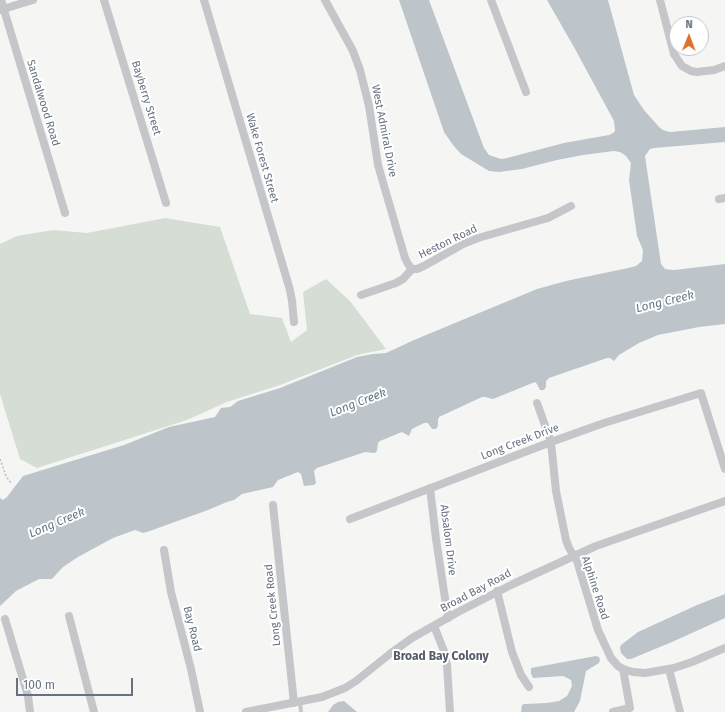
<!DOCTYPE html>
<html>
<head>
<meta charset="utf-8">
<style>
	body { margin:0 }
	#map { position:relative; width:725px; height:712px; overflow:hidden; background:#f5f6f3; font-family:"Fira Sans",sans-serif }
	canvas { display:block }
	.north { position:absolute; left:669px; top:16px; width:40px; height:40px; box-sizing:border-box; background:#fff; border:1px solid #c2c6cd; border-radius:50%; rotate:1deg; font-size:11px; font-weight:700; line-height:16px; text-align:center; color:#667182 }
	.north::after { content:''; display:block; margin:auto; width:14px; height:18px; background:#db722d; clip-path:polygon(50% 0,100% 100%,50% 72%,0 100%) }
	.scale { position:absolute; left:16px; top:678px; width:117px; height:18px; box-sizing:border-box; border:2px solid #667182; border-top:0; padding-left:5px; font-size:12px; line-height:14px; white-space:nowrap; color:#667182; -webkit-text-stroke:3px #fff; paint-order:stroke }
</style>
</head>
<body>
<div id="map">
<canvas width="725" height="712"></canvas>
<div class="north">N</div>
<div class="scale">100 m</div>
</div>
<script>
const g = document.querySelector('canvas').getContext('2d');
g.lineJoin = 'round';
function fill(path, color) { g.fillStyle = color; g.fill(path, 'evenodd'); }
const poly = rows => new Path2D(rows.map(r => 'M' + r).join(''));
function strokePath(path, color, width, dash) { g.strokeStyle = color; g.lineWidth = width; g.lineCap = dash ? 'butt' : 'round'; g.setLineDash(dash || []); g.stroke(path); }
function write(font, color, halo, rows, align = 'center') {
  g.font = font + ' "Fira Sans",sans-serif'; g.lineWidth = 4; g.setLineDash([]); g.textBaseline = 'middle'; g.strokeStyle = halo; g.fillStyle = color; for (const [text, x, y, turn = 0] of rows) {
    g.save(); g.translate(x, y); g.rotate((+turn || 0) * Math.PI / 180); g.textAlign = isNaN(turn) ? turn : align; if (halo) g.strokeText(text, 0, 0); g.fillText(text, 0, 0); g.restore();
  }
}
const green = poly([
	[165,218,220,227,250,314,282,318,291,342,307,330,303,292,326,279,350,301,386,349,357,355,280,385,227,402,187,420,37,468,20,459,0,394,0,244,17,236,53,230,87,233]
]);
const water = poly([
	[399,0,429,0,484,148,489,155,501,159,507,158,564,143,609,135,613,133,615,131,614,121,575,49,547,0,608,0,634,95,644,110,659,127,663,130,670,132,725,127,725,142,654,148,650,149,645,156,661,264,665,269,674,270,725,264,725,324,699,327,658,335,639,343,619,355,614,361,610,358,607,358,549,378,546,381,546,387,544,390,540,390,537,384,535,382,493,399,485,397,482,397,439,417,438,420,438,426,436,429,432,429,428,423,424,423,412,429,409,436,402,432,380,441,378,443,377,451,375,453,365,452,317,468,314,471,316,483,314,485,304,486,301,474,298,472,278,480,273,487,242,494,234,500,227,502,208,510,147,532,143,533,135,530,113,538,78,557,63,567,52,579,39,579,16,591,0,606,0,498,3,500,7,497,23,476,124,445,169,427,215,417,221,408,230,407,238,401,280,388,357,357,373,354,386,353,414,340,537,289,566,281,628,268,636,266,642,261,643,250,637,236,629,180,631,163,626,156,620,152,614,151,583,155,557,160,522,169,499,172,489,171,461,154,453,145,444,132],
	[725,594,725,618,672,642,631,659,627,659,621,653,620,648,621,645,638,632,697,605],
	[596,656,599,657,600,660,599,663,586,671,580,701,574,712,521,712,522,705,524,704,547,703,559,701,567,696,572,686,571,680,563,676,533,678,531,674,531,668],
	[344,701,357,712,328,712,333,705,338,702]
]);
const path = poly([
	[0,459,6,476,11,483]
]);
const lane = poly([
	[300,702,301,712]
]);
const street = poly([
	[1,0,65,213],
	[104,0,166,203],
	[204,0,290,290,292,301,294,322],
	[325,0,353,51,360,70,369,106,378,165,405,258,408,264,412,269],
	[491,0,526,92],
	[660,0,674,54,682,66,691,71,697,72,714,70,725,66],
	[0,10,33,0],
	[719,199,725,198],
	[361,295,396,283,403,279,412,269,417,269,424,266,463,244,478,238,548,218,571,206],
	[537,403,551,442,556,491,566,540,569,548,577,561,598,630,611,658,618,666,623,669,633,672,645,673,674,668,692,662,725,648],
	[430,488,436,539,448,618],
	[273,505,294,703],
	[350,519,551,442,604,423,701,393,725,469],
	[164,550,171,592,191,669,200,712],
	[497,591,512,652,521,675,529,687],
	[69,616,94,712],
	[5,619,28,696,30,712],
	[434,626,444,651,447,665,450,712],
	[669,669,680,712],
	[246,712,322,697,345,688,356,681,391,653,412,638,458,612,515,583,596,546,725,501],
	[613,712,630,708,623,669]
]);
const streetNames = [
	["Bayberry Street",146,98,73],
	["Sandalwood Road",43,103,73],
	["West Admiral Drive",384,131,79],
	["Wake Forest Street",262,158,74],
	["Heston Road",448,242,-26],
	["Long Creek Drive",520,442,-21],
	["Absalom Drive",448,540,83],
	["Alphine Road",595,588,72],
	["Broad Bay Road",476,591,-28],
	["Long Creek Road",273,605,-96],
	["Bay Road",192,629,76]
];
const waterNames = [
	["Long Creek",665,302,-14],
	["Long Creek",358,403,-21],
	["Long Creek",57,523,-23]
];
const neighbourhoodNames = [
	["Broad Bay Colony",441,657]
];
fill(green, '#d6ddd4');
fill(water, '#bdc5ca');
strokePath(path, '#bdbec1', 1.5, [2, 2]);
strokePath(lane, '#c4c6ca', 4);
strokePath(street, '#c4c6ca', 8);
write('11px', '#667182', '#fff', streetNames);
write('italic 12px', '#677985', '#fff', waterNames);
write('bold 12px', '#545c68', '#fff', neighbourhoodNames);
</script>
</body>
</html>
